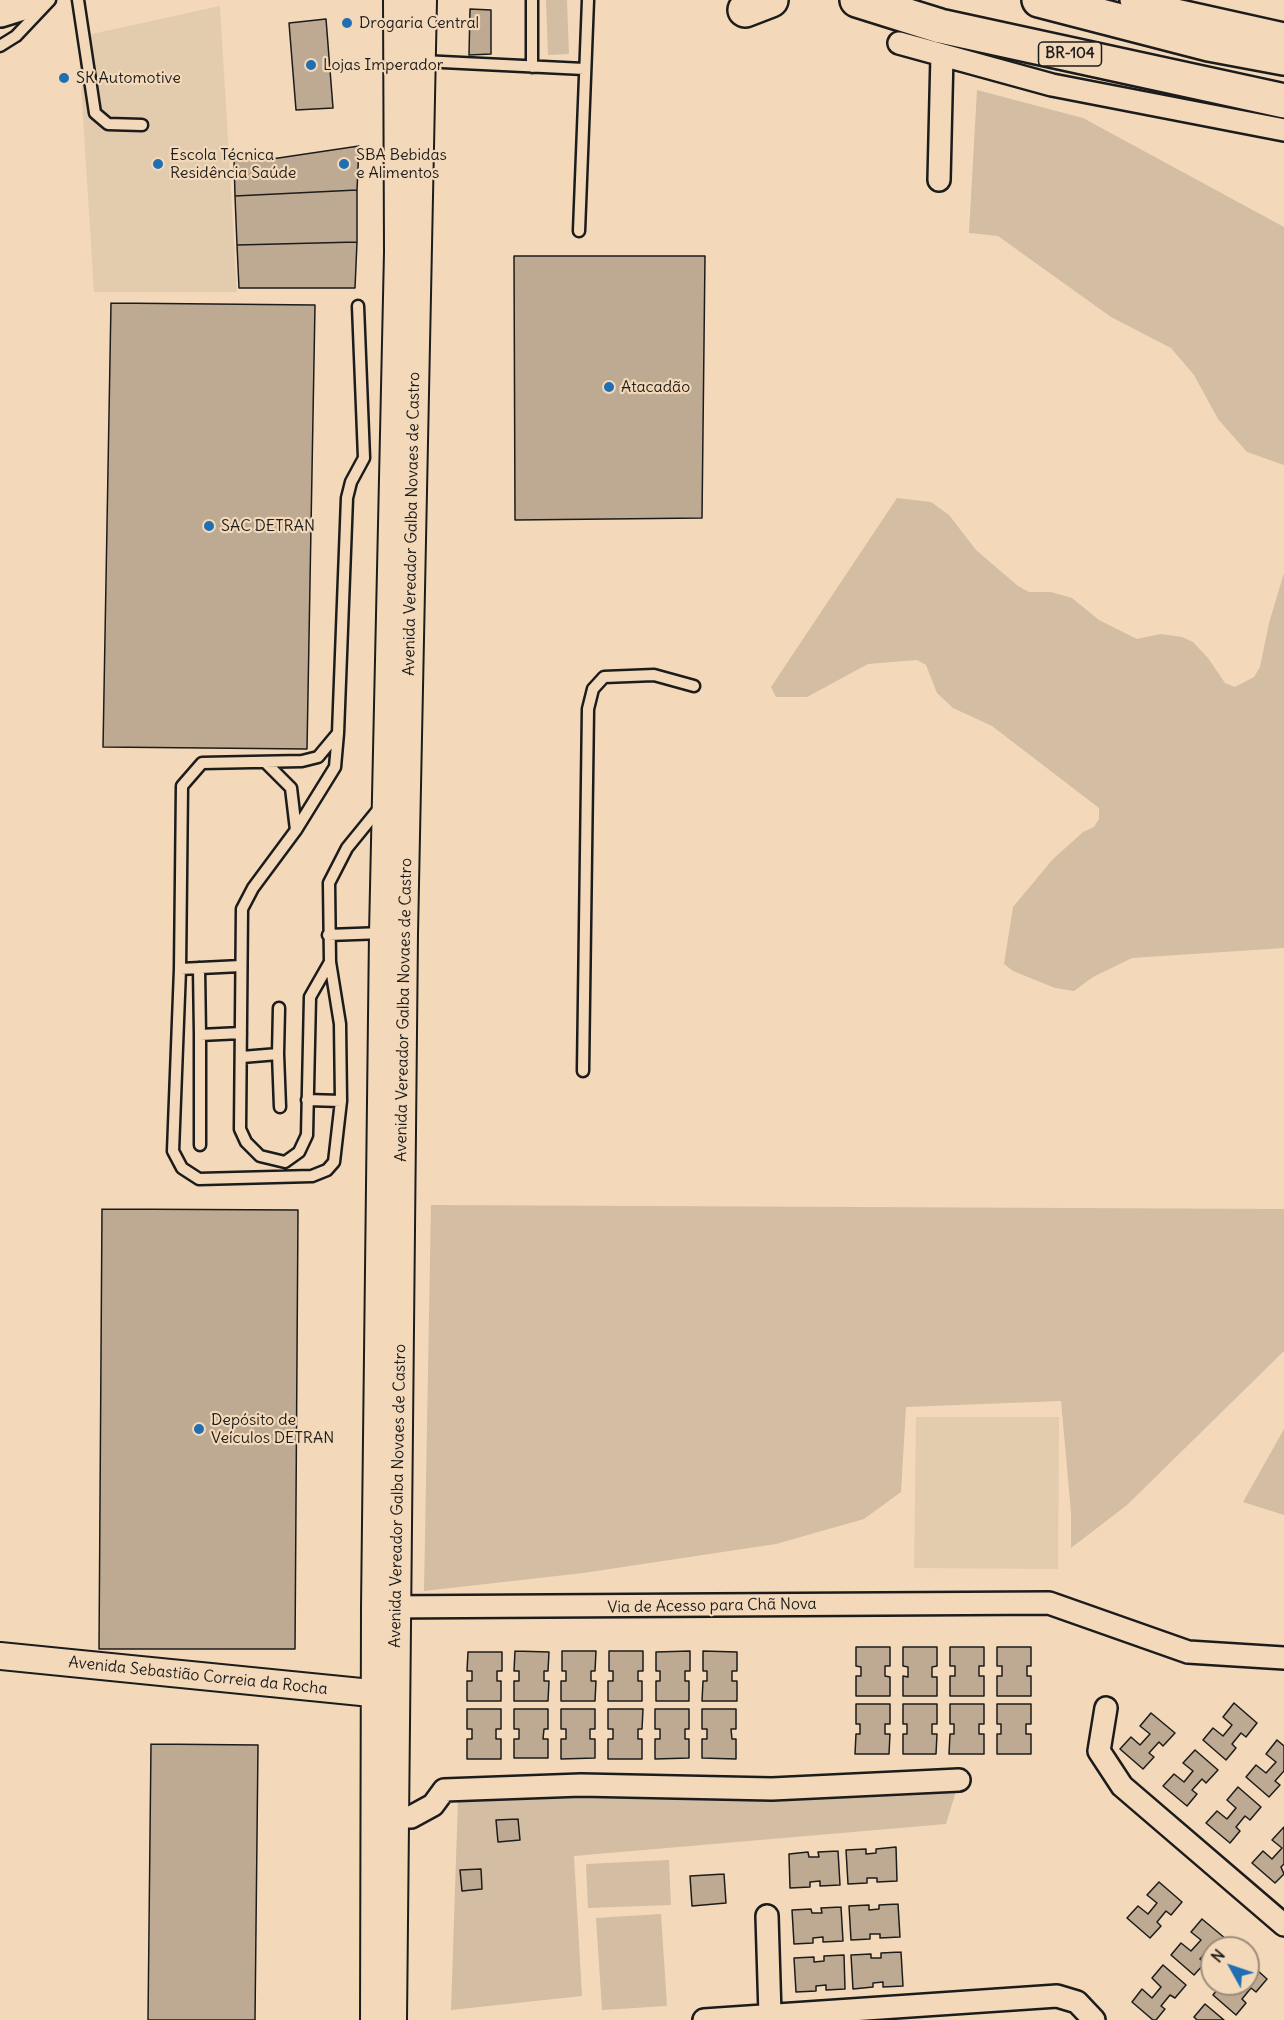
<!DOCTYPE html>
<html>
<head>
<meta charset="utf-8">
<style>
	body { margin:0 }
	#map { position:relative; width:1284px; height:2020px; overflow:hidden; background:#f3d9ba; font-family:Delius,sans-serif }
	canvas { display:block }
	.north { position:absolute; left:1200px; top:1936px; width:60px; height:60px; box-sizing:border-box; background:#f3d9ba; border:2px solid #9d8d7b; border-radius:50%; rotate:310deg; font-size:16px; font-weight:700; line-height:24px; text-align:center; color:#1c1c1c }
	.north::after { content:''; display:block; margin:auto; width:21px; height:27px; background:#1f6fb2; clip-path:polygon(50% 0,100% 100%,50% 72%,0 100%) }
</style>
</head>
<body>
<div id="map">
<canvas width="1284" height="2020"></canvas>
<div class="north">N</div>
</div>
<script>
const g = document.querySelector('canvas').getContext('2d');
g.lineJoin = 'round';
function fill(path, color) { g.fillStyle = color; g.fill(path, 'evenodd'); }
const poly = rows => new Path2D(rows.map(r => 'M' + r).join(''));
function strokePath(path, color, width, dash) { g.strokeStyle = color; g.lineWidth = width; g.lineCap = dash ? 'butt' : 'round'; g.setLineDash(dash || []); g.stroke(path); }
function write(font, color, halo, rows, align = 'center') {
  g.font = font + ' Delius,sans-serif'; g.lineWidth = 4.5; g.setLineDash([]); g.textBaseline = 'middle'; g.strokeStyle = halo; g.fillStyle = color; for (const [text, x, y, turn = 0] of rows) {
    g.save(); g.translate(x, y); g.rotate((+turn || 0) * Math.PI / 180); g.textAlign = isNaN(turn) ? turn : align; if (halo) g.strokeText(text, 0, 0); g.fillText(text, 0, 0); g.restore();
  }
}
const built = poly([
	[220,6,237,292,94,292,78,37],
	[916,1417,1059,1417,1058,1569,914,1568]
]);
const green = poly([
	[546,0,567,0,569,54,548,55],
	[977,90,1083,118,1284,227,1284,465,1247,452,1218,419,1194,375,1171,348,1111,317,998,236,969,233],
	[897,498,931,502,949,515,976,550,1018,586,1029,592,1051,592,1072,598,1099,620,1137,639,1160,634,1182,637,1193,642,1208,658,1225,683,1235,687,1254,677,1260,667,1269,623,1284,573,1284,948,1132,958,1093,977,1074,991,1055,988,1013,971,1004,964,1013,907,1053,859,1083,832,1094,827,1099,819,1099,808,992,726,953,708,937,693,926,665,917,660,868,664,807,697,776,697,771,687],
	[431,1205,1284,1209,1284,1351,1127,1505,1071,1548,1071,1512,1061,1401,906,1407,901,1492,864,1519,776,1544,583,1573,424,1591],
	[1284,1429,1284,1515,1243,1502],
	[957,1788,946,1824,574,1856,582,1996,451,2010,458,1799],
	[669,1860,671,1905,588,1908,586,1864],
	[661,1914,667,2006,602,2010,596,1918]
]);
const building = poly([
	[470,9,491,10,491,54,469,55,470,9],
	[326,19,333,108,296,110,289,23,326,19],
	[359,146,357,190,235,196,234,158,265,160,359,146],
	[357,190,357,242,237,245,235,196,357,190],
	[357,242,355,288,239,288,237,245,357,242],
	[514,256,705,256,702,518,515,520,514,256],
	[111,303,315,305,307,749,103,747,111,303],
	[102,1209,298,1210,295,1649,99,1649,102,1209],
	[856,1647,890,1647,890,1666,885,1666,885,1676,890,1677,890,1696,856,1696,856,1676,861,1676,861,1667,856,1666,856,1647],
	[903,1647,937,1647,937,1666,932,1667,932,1677,937,1677,937,1696,903,1696,903,1676,908,1677,908,1667,903,1666,903,1647],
	[950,1647,984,1647,984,1666,979,1666,979,1676,984,1676,984,1696,950,1696,950,1676,955,1676,955,1666,950,1666,950,1647],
	[997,1647,1031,1647,1031,1666,1027,1666,1027,1676,1031,1676,1031,1696,997,1696,997,1676,1002,1676,1002,1666,997,1666,997,1647],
	[515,1651,549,1652,548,1671,544,1671,544,1681,549,1681,548,1701,514,1701,514,1681,519,1681,519,1671,514,1671,515,1651],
	[562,1651,596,1651,595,1671,591,1671,591,1681,596,1681,595,1701,561,1701,561,1681,566,1681,566,1671,562,1671,562,1651],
	[609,1651,643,1651,643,1671,638,1671,638,1681,642,1681,642,1701,608,1701,608,1681,613,1681,613,1671,609,1671,609,1651],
	[690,1651,690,1671,685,1671,685,1681,689,1681,689,1701,656,1701,656,1681,660,1681,660,1671,656,1671,656,1652,690,1651],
	[703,1651,737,1652,737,1671,732,1671,732,1681,737,1681,737,1701,702,1701,703,1681,707,1681,707,1671,703,1671,703,1651],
	[468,1652,502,1652,502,1671,497,1671,497,1681,501,1681,501,1701,467,1701,467,1681,472,1681,472,1671,467,1671,468,1652],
	[1234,1703,1257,1723,1246,1737,1241,1733,1232,1744,1236,1748,1226,1760,1203,1740,1213,1728,1223,1736,1232,1725,1223,1717,1234,1703],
	[856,1704,890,1704,890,1724,885,1724,885,1734,890,1734,889,1754,855,1754,856,1734,860,1734,860,1724,856,1724,856,1704],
	[903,1704,937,1704,937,1724,932,1724,932,1734,937,1734,936,1754,903,1754,903,1734,907,1734,907,1724,903,1724,903,1704],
	[950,1704,984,1704,984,1724,979,1724,979,1734,984,1734,984,1754,949,1754,950,1734,954,1734,954,1724,950,1724,950,1704],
	[997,1704,1031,1704,1031,1724,1026,1724,1026,1734,1031,1734,1031,1754,997,1754,997,1734,1001,1734,1001,1724,997,1724,997,1704],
	[467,1709,501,1709,501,1729,496,1729,496,1739,501,1739,501,1759,467,1759,467,1739,472,1739,472,1729,467,1729,467,1709],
	[514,1709,548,1709,548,1729,544,1729,543,1739,548,1739,548,1758,514,1758,514,1739,519,1739,519,1729,514,1729,514,1709],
	[561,1709,595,1709,595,1729,590,1729,590,1739,595,1739,595,1758,561,1759,561,1739,566,1739,566,1729,561,1729,561,1709],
	[608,1709,643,1709,642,1729,638,1729,638,1739,642,1739,642,1759,608,1759,608,1739,613,1739,613,1729,608,1729,608,1709],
	[655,1709,689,1709,689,1729,685,1729,685,1739,689,1739,689,1758,655,1759,655,1739,660,1739,660,1729,655,1729,655,1709],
	[702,1709,736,1709,736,1729,731,1729,732,1739,736,1739,736,1759,702,1758,702,1739,707,1739,707,1729,702,1729,702,1709],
	[1151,1713,1175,1733,1163,1746,1159,1742,1149,1753,1154,1757,1143,1769,1120,1749,1131,1737,1140,1745,1150,1734,1140,1726,1151,1713],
	[1277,1740,1284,1746,1284,1771,1275,1781,1280,1785,1269,1797,1246,1777,1256,1765,1266,1773,1276,1762,1266,1754,1277,1740],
	[151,1744,258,1745,255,2020,148,2020,151,1744],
	[1195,1750,1218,1770,1206,1783,1202,1779,1192,1790,1197,1794,1187,1806,1163,1786,1174,1774,1184,1782,1193,1771,1183,1763,1195,1750],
	[1238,1787,1261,1807,1250,1820,1245,1816,1236,1827,1240,1831,1230,1843,1206,1823,1217,1811,1227,1819,1236,1808,1227,1800,1238,1787],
	[518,1819,520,1840,498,1842,496,1820,518,1819],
	[1284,1827,1284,1864,1281,1867,1284,1874,1275,1883,1252,1863,1263,1851,1272,1859,1282,1848,1272,1840,1284,1827],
	[896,1847,897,1881,877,1882,877,1878,867,1878,867,1883,848,1884,846,1850,866,1849,866,1854,876,1853,876,1849,896,1847],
	[838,1851,840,1885,820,1886,820,1881,810,1882,810,1887,790,1888,789,1854,808,1852,809,1857,819,1857,818,1852,838,1851],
	[481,1869,482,1889,462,1891,460,1870,481,1869],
	[724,1874,726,1903,692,1906,690,1876,724,1874],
	[1159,1882,1182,1902,1171,1915,1166,1911,1157,1922,1161,1926,1150,1938,1127,1918,1138,1906,1148,1914,1157,1903,1147,1895,1159,1882],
	[898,1904,900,1937,880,1938,880,1934,870,1934,870,1939,851,1940,849,1906,869,1905,869,1910,879,1909,879,1905,898,1904],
	[841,1907,843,1941,823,1942,823,1937,813,1938,813,1943,794,1944,792,1910,811,1909,812,1913,822,1913,821,1908,841,1907],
	[1202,1919,1226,1939,1218,1948,1210,1948,1200,1959,1205,1963,1194,1975,1171,1955,1181,1943,1191,1951,1201,1940,1191,1932,1202,1919],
	[901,1952,903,1986,883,1987,883,1982,873,1983,873,1987,853,1989,851,1955,871,1954,871,1958,881,1958,881,1953,901,1952],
	[844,1955,845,1989,826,1990,826,1985,816,1986,816,1991,796,1992,794,1958,814,1957,814,1962,824,1961,824,1956,844,1955],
	[1248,1962,1267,1979,1256,1992,1251,1988,1242,1999,1246,2003,1236,2015,1213,1995,1222,1984,1233,1991,1239,1984,1248,1984,1248,1962],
	[1163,1965,1186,1985,1175,1998,1170,1995,1161,2006,1165,2009,1156,2020,1153,2020,1132,2002,1142,1989,1152,1998,1161,1987,1152,1978,1163,1965],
	[1205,2004,1224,2020,1197,2020,1194,2017,1205,2004]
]);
const service = poly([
	[78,0,95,113,108,124,142,125],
	[532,0,532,67],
	[0,46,16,36,50,0],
	[422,61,584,69],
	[579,231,588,0],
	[358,306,364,458,351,482,347,498,338,733,318,757,302,761,202,763,182,786,180,969,173,1151,182,1168,199,1179,312,1176,327,1170,334,1162,341,1101,340,1024,330,962,329,883,347,848,382,805],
	[265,762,291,788,296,830],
	[328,935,383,933],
	[330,962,310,997,307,1135,299,1152,285,1162,260,1156,246,1142,240,1129,242,909,253,888,296,830,335,767,338,733],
	[199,968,200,1035],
	[180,969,241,966],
	[278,1054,280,1107],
	[242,1057,278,1054,279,1008],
	[583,1071,588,709,593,689,604,677,654,675,694,686],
	[307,1100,341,1101],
	[200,1145,200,1035,241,1033]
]);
const minor = poly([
	[1131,0,1284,34],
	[899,43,1052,85,1284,130],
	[939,180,942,55],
	[381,1607,1049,1603,1188,1652,1284,1658],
	[1106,1708,1099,1751,1122,1786,1284,1925],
	[393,1817,411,1817,433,1805,444,1790,581,1785,772,1789,959,1780],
	[767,1916,770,2015],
	[704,2020,1057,1996,1077,2002,1094,2020]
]);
const tertiary = poly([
	[0,1656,391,1695],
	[374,2020,375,1607,383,933,398,252,397,0],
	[393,2020,404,933,423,0]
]);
const trunk = poly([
	[857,0,940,26,1284,101],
	[1039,0,1209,44,1284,58],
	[0,10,32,0],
	[745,10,771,0]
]);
const markers = [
	[347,23,6,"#1f6fb2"],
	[311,65,6,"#1f6fb2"],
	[64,78,6,"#1f6fb2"],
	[158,164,6,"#1f6fb2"],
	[344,164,6,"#1f6fb2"],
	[609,387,6,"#1f6fb2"],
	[209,526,6,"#1f6fb2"],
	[199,1429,6,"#1f6fb2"]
];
const shields = [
	[1070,54,63]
];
const shieldNames = [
	["BR-104",1070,54]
];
const poiNames = [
	["Drogaria Central",359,23],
	["Lojas Imperador",323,65],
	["SK Automotive",76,78],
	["Escola Técnica",170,155],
	["Residência Saúde",170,173],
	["SBA Bebidas",356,155],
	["e Alimentos",356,173],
	["Atacadão",621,387],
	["SAC DETRAN",221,526],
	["Depósito de",211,1420],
	["Veículos DETRAN",211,1438]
];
const streetNames = [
	["Avenida Vereador Galba Novaes de Castro",412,524,-89],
	["Avenida Vereador Galba Novaes de Castro",404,1010,-89],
	["Avenida Vereador Galba Novaes de Castro",398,1496,-89],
	["Via de Acesso para Chã Nova",712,1606,-1],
	["Avenida Sebastião Correia da Rocha",198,1676,6]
];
fill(built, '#e3cbae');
fill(green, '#d3bda3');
fill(building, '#beaa92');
strokePath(building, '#1c1c1c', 1.5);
strokePath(service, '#1c1c1c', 15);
strokePath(minor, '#1c1c1c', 26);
strokePath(tertiary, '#1c1c1c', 30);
strokePath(trunk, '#1c1c1c', 38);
strokePath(service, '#f3d9ba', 10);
strokePath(minor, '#f3d9ba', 21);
strokePath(tertiary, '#f3d9ba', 26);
strokePath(trunk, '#f3d9ba', 33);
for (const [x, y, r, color] of markers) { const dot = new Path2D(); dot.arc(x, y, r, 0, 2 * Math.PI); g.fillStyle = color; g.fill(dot); strokePath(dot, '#f3d9ba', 2); }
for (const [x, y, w] of shields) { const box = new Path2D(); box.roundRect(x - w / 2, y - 12, w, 24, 4.5); g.fillStyle = '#f3d9ba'; g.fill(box); strokePath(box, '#1c1c1c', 1.5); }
write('bold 15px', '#1c1c1c', null, shieldNames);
write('16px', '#1c1c1c', '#f3d9ba', poiNames, 'left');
write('16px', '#1c1c1c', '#f3d9ba', streetNames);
</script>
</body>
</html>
